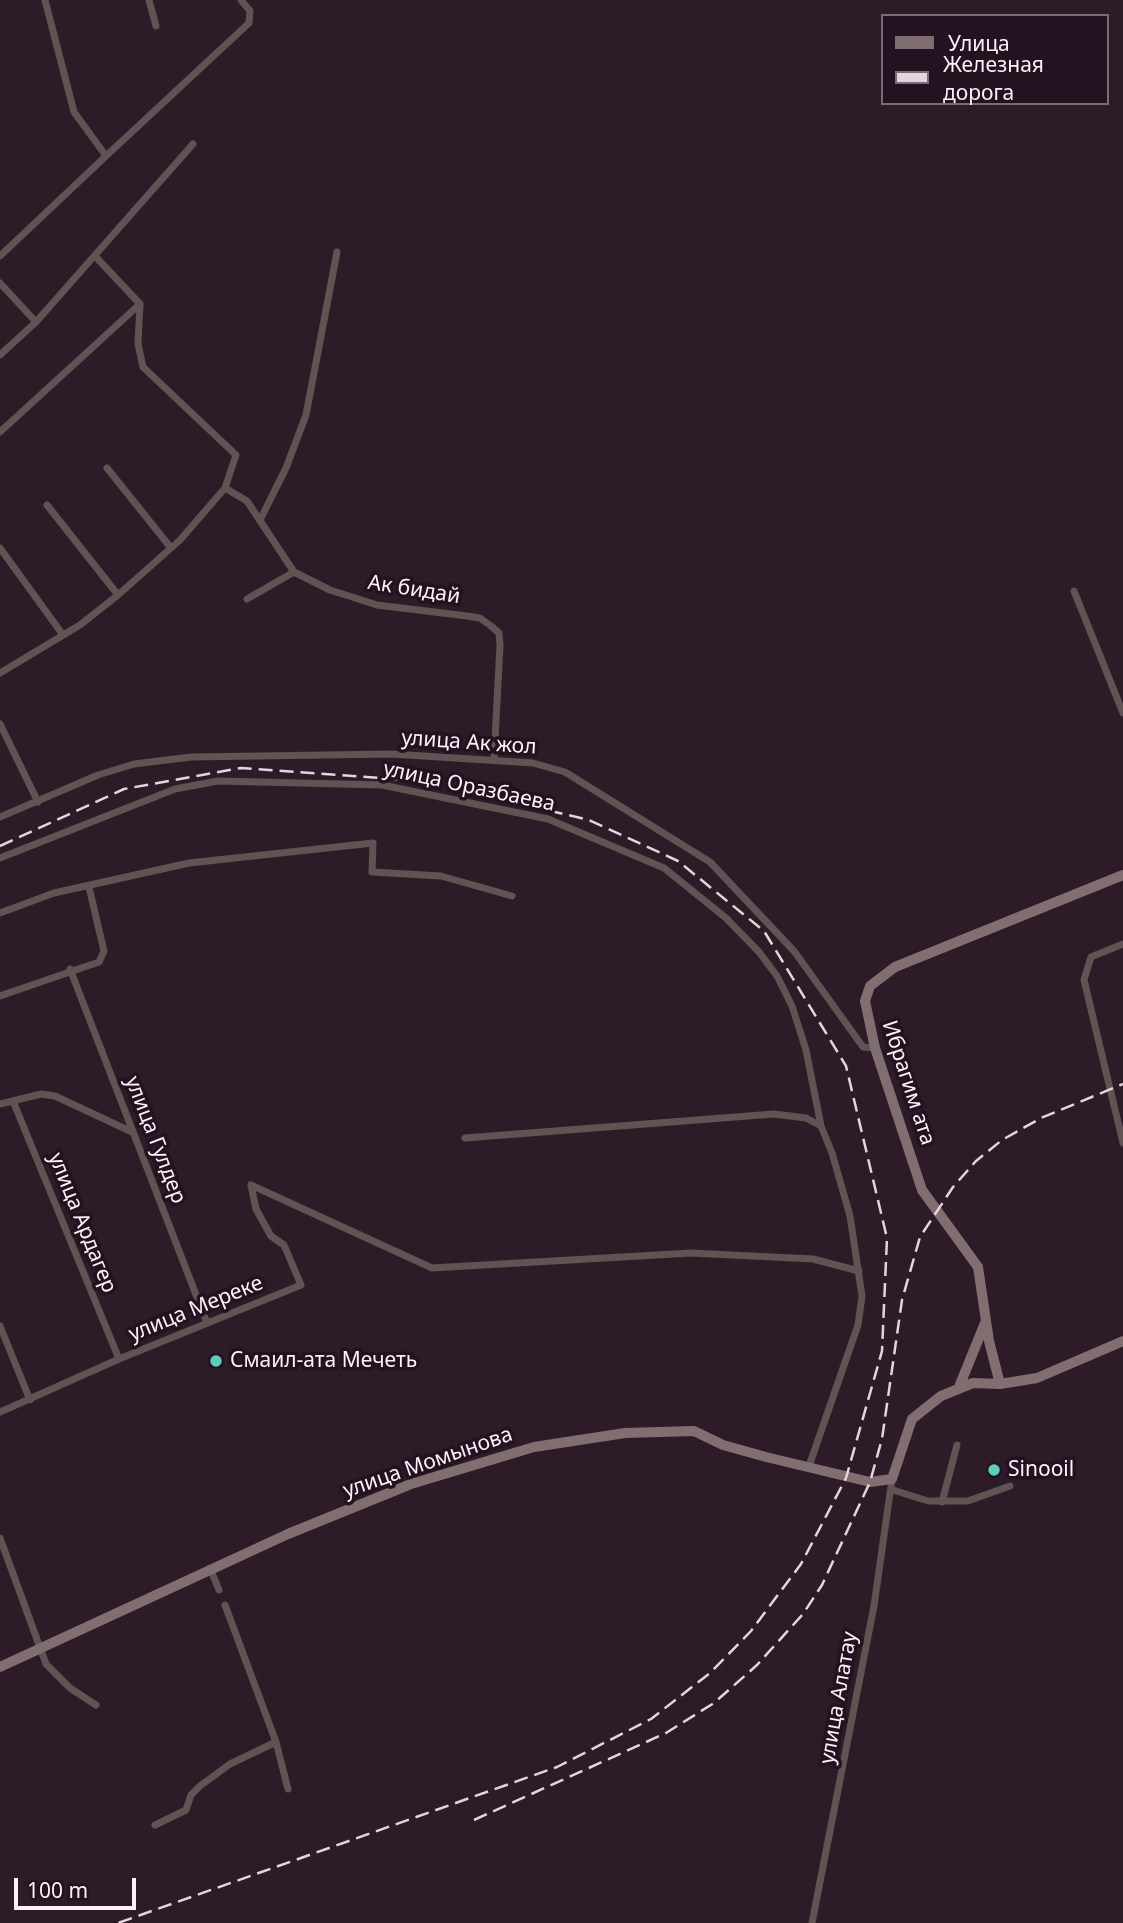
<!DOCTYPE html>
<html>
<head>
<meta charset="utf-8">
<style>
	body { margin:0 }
	#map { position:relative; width:1123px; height:1923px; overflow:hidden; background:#2d1c28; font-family:"Noto Sans",sans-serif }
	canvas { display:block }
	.legend { position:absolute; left:881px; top:14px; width:228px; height:91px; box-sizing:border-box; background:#23121f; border:2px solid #7a6b76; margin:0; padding:9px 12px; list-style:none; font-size:21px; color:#fdf1f9 }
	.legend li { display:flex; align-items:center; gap:14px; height:35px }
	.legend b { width:35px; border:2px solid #7a6b76 }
	.scale { position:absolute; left:14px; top:1878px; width:122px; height:32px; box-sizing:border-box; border:4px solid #fdf1f9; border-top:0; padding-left:9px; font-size:21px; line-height:24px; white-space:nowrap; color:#fdf1f9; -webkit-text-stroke:5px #23121f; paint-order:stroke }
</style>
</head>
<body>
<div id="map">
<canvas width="1123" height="1923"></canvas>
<ul class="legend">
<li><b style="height:9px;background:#816e70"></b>Улица</li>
<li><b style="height:9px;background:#e2d5de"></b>Железная дорога</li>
</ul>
<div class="scale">100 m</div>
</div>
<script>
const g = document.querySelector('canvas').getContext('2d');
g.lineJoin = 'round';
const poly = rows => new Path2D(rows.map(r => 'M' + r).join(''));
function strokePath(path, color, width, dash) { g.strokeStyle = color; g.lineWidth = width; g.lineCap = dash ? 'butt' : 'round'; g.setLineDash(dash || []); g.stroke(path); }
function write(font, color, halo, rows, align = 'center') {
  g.font = font + ' "Noto Sans",sans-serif'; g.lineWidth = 7; g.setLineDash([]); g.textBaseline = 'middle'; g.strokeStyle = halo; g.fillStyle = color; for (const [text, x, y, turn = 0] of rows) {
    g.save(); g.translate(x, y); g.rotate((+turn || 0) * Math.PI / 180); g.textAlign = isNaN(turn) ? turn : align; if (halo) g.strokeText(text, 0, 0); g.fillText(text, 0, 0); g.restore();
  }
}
const street = poly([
	[149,0,156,26],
	[106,156,249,23,250,11,241,0],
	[0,256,106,156,74,112,45,0],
	[95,256,140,304,138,344,143,367,236,455,225,488],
	[0,283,36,322],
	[0,355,36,322,193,144],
	[0,432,140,304],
	[107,468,171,548],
	[47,505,118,595],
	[260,520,286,468,306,415,337,252],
	[0,548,63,635],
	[1074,591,1123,713],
	[247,599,294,572],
	[0,673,80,625,118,595,180,540,225,488,247,501,294,572,330,590,377,605,467,616,480,618,491,626,499,633,500,645,494,759],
	[0,724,38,802],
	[0,817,98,775,134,764,191,757,392,754,533,763,565,772,710,862,794,951,863,1047,875,1048],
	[0,858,175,789,218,781,382,785,548,819,664,868,726,918,759,952,777,976,792,1006,806,1050,821,1126],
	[0,913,54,893,189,863,373,843,372,872,441,876,512,896],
	[1123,944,1091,957,1084,980,1123,1143],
	[70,969,207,1323],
	[0,996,99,962,104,951,89,887],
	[13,1101,119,1359],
	[0,1104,41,1094,55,1096,132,1132],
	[465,1138,774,1114,806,1118,821,1126,832,1153,850,1216,862,1296,858,1325,809,1466],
	[251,1185,432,1268,691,1253,813,1259,859,1271],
	[0,1326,30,1400],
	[0,1412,119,1359,301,1285,284,1245,271,1236,256,1209,251,1185],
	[893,1490,928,1501,968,1501,1010,1486],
	[942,1502,957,1445],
	[0,1538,46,1664,70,1688,96,1705],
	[210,1568,219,1590],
	[225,1605,276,1742,288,1789],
	[155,1825,186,1810,191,1795,200,1786,230,1764,276,1742],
	[812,1923,874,1606,892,1479]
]);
const secondary = poly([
	[1000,1384,989,1341,978,1267,922,1190,875,1048,865,1001,870,986,895,967,1123,875],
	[959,1387,985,1323],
	[0,1667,288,1534,411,1484,534,1447,625,1433,694,1431,723,1445,766,1457,870,1482,892,1479,912,1419,941,1396,973,1383,1000,1384,1037,1378,1123,1341]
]);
const rail = poly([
	[0,846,124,789,241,768,424,781,589,820,678,861,764,931,846,1066,887,1238,882,1351,846,1478,801,1564,751,1631,710,1673,651,1719,557,1767,118,1923],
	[474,1820,666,1733,714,1703,757,1665,803,1614,822,1585,870,1482,882,1439,902,1300,920,1237,953,1187,976,1161,1002,1140,1041,1118,1123,1084]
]);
const markers = [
	[216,1361,7,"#5bcebb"],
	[994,1470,7,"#5bcebb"]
];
const streetNames = [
	["Ак бидай",414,590,9],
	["улица Ак жол",469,743,4],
	["улица Оразбаева",469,787,12],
	["Ибрагим ата",908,1083,72],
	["улица Гулдер",155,1140,69],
	["улица Ардагер",82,1223,68],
	["улица Мереке",196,1309,-22],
	["улица Момынова",428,1463,-19],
	["улица Алатау",839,1698,-80]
];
const poiNames = [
	["Смаил-ата Мечеть",230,1361],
	["Sinooil",1008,1470]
];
strokePath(street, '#5f5354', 7);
strokePath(secondary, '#816e70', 10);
strokePath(rail, '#e2d5de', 2.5, [14, 7]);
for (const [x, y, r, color] of markers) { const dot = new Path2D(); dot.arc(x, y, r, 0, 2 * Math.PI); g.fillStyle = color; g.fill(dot); strokePath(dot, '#23121f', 2.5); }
write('21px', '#fdf1f9', '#23121f', streetNames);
write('21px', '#fdf1f9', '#23121f', poiNames, 'left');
</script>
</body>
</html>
